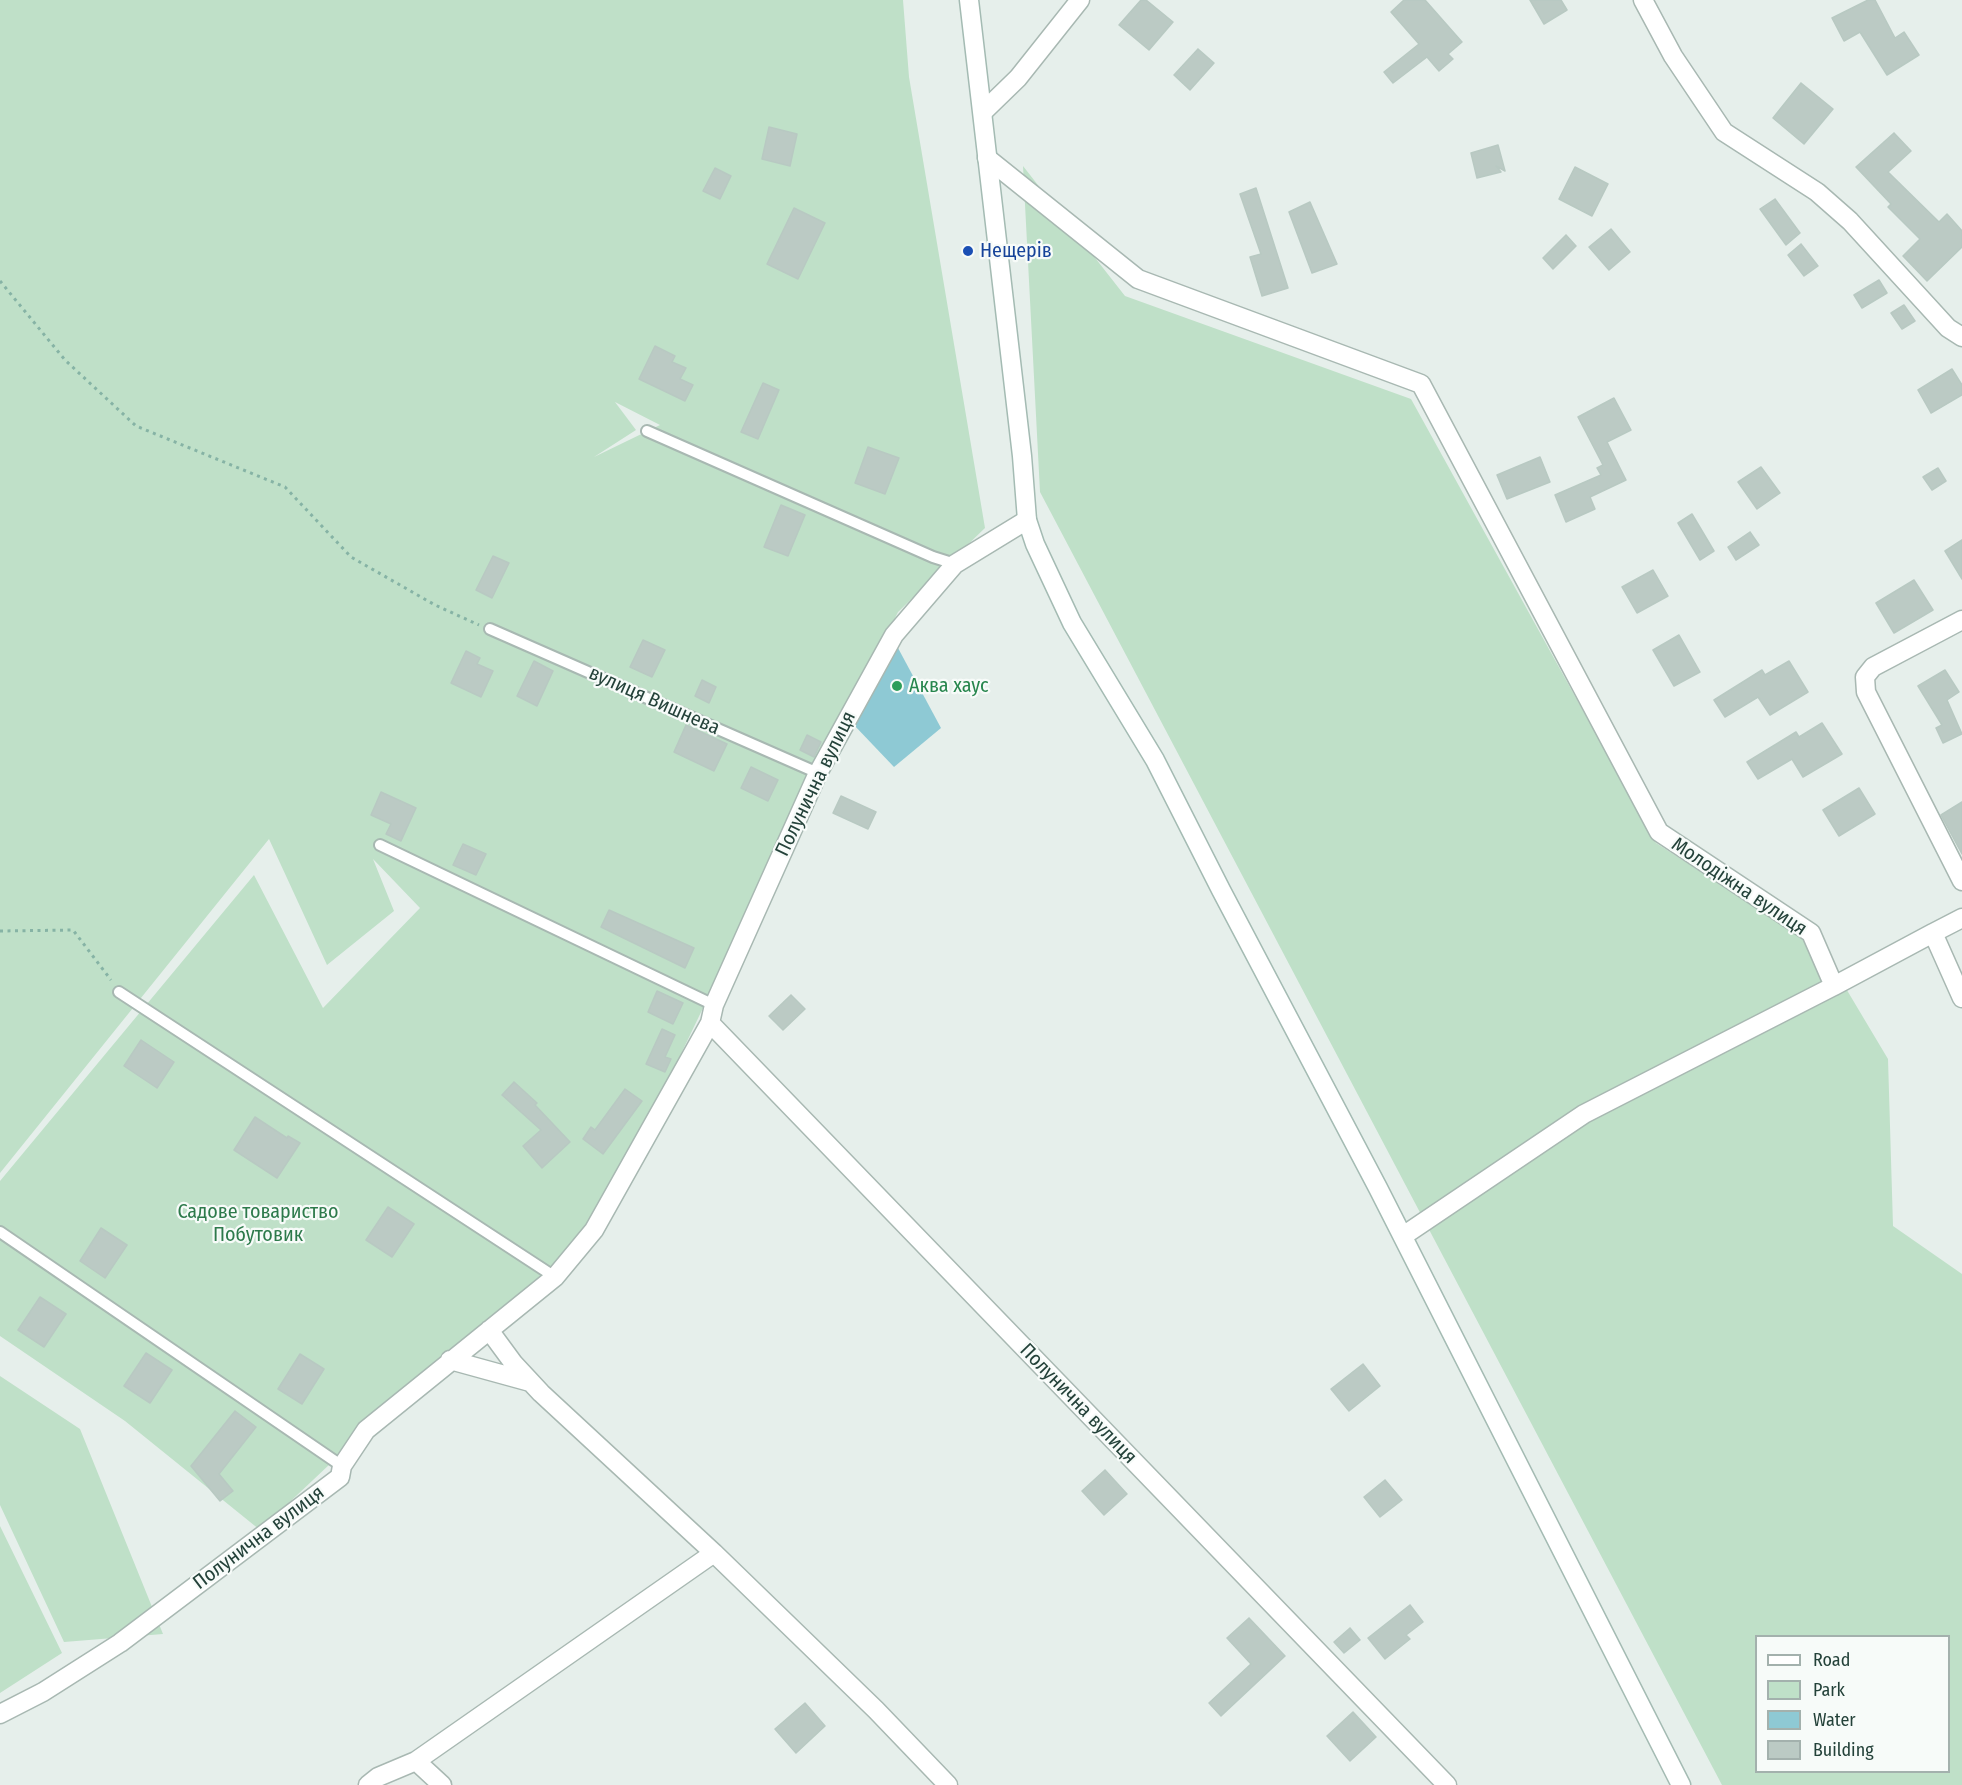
<!DOCTYPE html>
<html>
<head>
<meta charset="utf-8">
<style>
	body { margin:0 }
	#map { position:relative; width:1962px; height:1785px; overflow:hidden; background:#e6efeb; font-family:"Fira Sans Condensed",sans-serif }
	canvas { display:block }
	.legend { position:absolute; left:1755px; top:1635px; width:195px; height:138px; box-sizing:border-box; background:#f7fbf9; border:2px solid #a3b1ad; margin:0; padding:8px 10px; list-style:none; font-size:18px; color:#24423a }
	.legend li { display:flex; align-items:center; gap:12px; height:30px }
	.legend b { width:30px; border:2px solid #a3b1ad }
</style>
</head>
<body>
<div id="map">
<canvas width="1962" height="1785"></canvas>
<ul class="legend">
<li><b style="height:8px;background:#fff"></b>Road</li>
<li><b style="height:16px;background:#bfe0c8"></b>Park</li>
<li><b style="height:16px;background:#8ec9d4"></b>Water</li>
<li><b style="height:16px;background:#bbcac4"></b>Building</li>
</ul>
</div>
<script>
const g = document.querySelector('canvas').getContext('2d');
g.lineJoin = 'round';
function fill(path, color) { g.fillStyle = color; g.fill(path, 'evenodd'); }
const poly = rows => new Path2D(rows.map(r => 'M' + r).join(''));
function strokePath(path, color, width, dash) { g.strokeStyle = color; g.lineWidth = width; g.lineCap = dash ? 'butt' : 'round'; g.setLineDash(dash || []); g.stroke(path); }
function write(font, color, halo, rows, align = 'center') {
  g.font = font + ' "Fira Sans Condensed",sans-serif'; g.lineWidth = 4.5; g.setLineDash([]); g.textBaseline = 'middle'; g.strokeStyle = halo; g.fillStyle = color; for (const [text, x, y, turn = 0] of rows) {
    g.save(); g.translate(x, y); g.rotate((+turn || 0) * Math.PI / 180); g.textAlign = isNaN(turn) ? turn : align; if (halo) g.strokeText(text, 0, 0); g.fillText(text, 0, 0); g.restore();
  }
}
const green = poly([
	[0,0,903,0,909,77,985,528,898,612,752,906,629,1162,570,1253,418,1381,260,1530,125,1421,0,1336,0,1181,254,875,323,1008,420,908,373,859,394,911,327,965,269,839,0,1173],
	[615,402,660,425,594,457,636,430],
	[1023,166,1125,296,1411,399,1656,843,1823,950,1888,1059,1893,1226,1962,1274,1962,1785,1722,1785,1040,492],
	[1756,1636,1948,1636,1948,1772,1756,1772],
	[0,1376,80,1429,163,1634,64,1642,0,1505],
	[0,1526,62,1653,0,1693]
]);
const water = poly([
	[898,648,941,728,894,767,853,724]
]);
const building = poly([
	[1141,0,1146,0,1173,22,1149,50,1119,25,1141,0],
	[1404,0,1425,0,1462,42,1448,54,1453,59,1439,71,1427,57,1393,83,1384,72,1419,44,1391,12,1404,0],
	[1530,0,1561,0,1567,10,1544,24,1530,0],
	[1868,0,1875,0,1895,38,1904,32,1919,55,1887,75,1860,32,1844,41,1832,18,1868,0],
	[1198,49,1214,63,1190,90,1174,75,1198,49],
	[1801,83,1833,109,1804,144,1773,118,1801,83],
	[769,127,797,134,790,166,762,159,769,127],
	[1894,133,1911,151,1888,172,1939,222,1947,214,1962,231,1962,247,1927,281,1903,256,1920,239,1888,207,1891,204,1856,167,1894,133],
	[1498,145,1505,171,1496,166,1501,172,1477,178,1471,153,1498,145],
	[1575,167,1608,184,1592,216,1559,199,1575,167],
	[715,168,731,176,720,199,703,191,715,168],
	[1256,188,1288,288,1262,296,1250,257,1261,254,1240,194,1256,188],
	[1775,199,1800,233,1786,245,1760,209,1775,199],
	[1310,202,1337,264,1312,273,1289,212,1310,202],
	[794,208,825,223,798,279,767,264,794,208],
	[1611,229,1630,252,1609,270,1589,247,1611,229],
	[1566,235,1576,246,1553,269,1543,258,1566,235],
	[1801,244,1818,266,1804,276,1788,255,1801,244],
	[1879,280,1887,293,1862,308,1854,295,1879,280],
	[1904,305,1915,321,1902,329,1891,313,1904,305],
	[655,346,675,356,672,362,686,368,680,379,693,385,685,401,639,379,655,346],
	[1952,369,1962,385,1962,395,1931,413,1918,390,1952,369],
	[763,383,779,390,758,439,741,432,763,383],
	[1614,398,1631,430,1607,442,1626,480,1590,497,1595,509,1566,522,1555,495,1601,475,1597,468,1603,465,1578,417,1614,398],
	[868,447,899,458,885,494,855,483,868,447],
	[1540,457,1550,482,1507,499,1497,475,1540,457],
	[1761,467,1780,493,1757,509,1738,482,1761,467],
	[1938,468,1946,481,1932,490,1923,477,1938,468],
	[781,505,805,515,788,556,764,547,781,505],
	[1692,514,1714,551,1700,560,1678,523,1692,514],
	[1750,532,1759,545,1736,560,1728,547,1750,532],
	[1962,540,1962,579,1945,551,1962,540],
	[493,556,509,563,492,598,476,590,493,556],
	[1653,570,1668,596,1637,613,1622,587,1653,570],
	[1914,580,1933,610,1894,633,1876,603,1914,580],
	[1679,635,1700,672,1674,686,1653,650,1679,635],
	[643,640,665,650,652,677,630,667,643,640],
	[466,651,480,658,477,664,493,671,481,697,451,683,466,651],
	[534,661,553,671,537,706,517,696,534,661],
	[1789,661,1808,692,1770,715,1758,697,1725,717,1714,700,1762,670,1765,675,1789,661],
	[1945,670,1959,692,1947,700,1962,734,1943,743,1936,728,1942,725,1918,686,1945,670],
	[702,680,716,687,709,703,695,696,702,680],
	[1822,723,1842,754,1803,777,1792,759,1758,779,1747,762,1796,732,1799,737,1822,723],
	[686,725,727,744,714,771,674,752,686,725],
	[807,735,821,742,814,757,800,750,807,735],
	[751,767,778,780,768,801,741,788,751,767],
	[1859,788,1875,814,1839,836,1823,810,1859,788],
	[381,792,416,808,401,841,386,834,391,824,371,815,381,792],
	[841,796,876,812,868,829,833,813,841,796],
	[1962,802,1962,854,1941,815,1962,802],
	[463,844,486,854,476,875,453,865,463,844],
	[609,910,694,948,685,968,601,927,609,910],
	[657,991,683,1003,673,1024,648,1012,657,991],
	[791,995,805,1009,783,1030,769,1016,791,995],
	[662,1029,675,1035,665,1057,671,1059,665,1072,646,1064,662,1029],
	[141,1040,174,1062,157,1088,124,1066,141,1040],
	[514,1082,537,1103,535,1105,570,1142,542,1168,523,1146,541,1130,502,1095,514,1082],
	[625,1089,642,1101,603,1154,583,1139,591,1127,595,1130,625,1089],
	[255,1117,287,1138,288,1136,300,1143,277,1178,234,1150,255,1117],
	[388,1207,414,1224,392,1257,366,1240,388,1207],
	[101,1228,127,1245,105,1278,80,1261,101,1228],
	[40,1297,66,1314,44,1347,18,1330,40,1297],
	[146,1353,172,1370,150,1403,124,1386,146,1353],
	[300,1354,324,1369,302,1404,278,1389,300,1354],
	[1363,1364,1380,1386,1349,1411,1331,1389,1363,1364],
	[235,1411,256,1427,219,1474,233,1491,220,1501,191,1466,235,1411],
	[1105,1470,1127,1494,1104,1515,1082,1491,1105,1470],
	[1385,1480,1402,1500,1380,1517,1364,1497,1385,1480],
	[1410,1605,1423,1622,1406,1635,1410,1639,1385,1659,1368,1638,1410,1605],
	[1249,1618,1285,1656,1221,1716,1209,1703,1251,1664,1227,1638,1249,1618],
	[1350,1628,1360,1640,1344,1653,1334,1642,1350,1628],
	[805,1703,825,1726,796,1753,775,1729,805,1703],
	[1353,1712,1376,1737,1350,1761,1327,1736,1353,1712]
]);
const path = poly([
	[0,281,65,360,136,426,285,487,351,557,435,605,479,625],
	[0,931,73,930,111,980]
]);
const service = poly([
	[647,431,933,557,955,564],
	[490,629,818,773],
	[380,845,714,1005],
	[119,992,555,1277],
	[0,1232,342,1466]
]);
const minor = poly([
	[1643,0,1673,56,1724,132,1817,192,1850,221,1948,328,1962,337],
	[983,112,1018,78,1080,0],
	[987,158,1138,279,1421,384,1659,832,1811,933,1834,986,1933,933,1962,998],
	[1962,620,1873,667,1865,677,1866,692,1962,881],
	[1933,933,1962,918],
	[710,1023,1447,1785],
	[1403,1236,1584,1114,1834,986],
	[489,1330,514,1364,541,1393,714,1553,876,1710,948,1785],
	[450,1360,530,1382],
	[0,1714,43,1692,120,1643,340,1477,342,1466,366,1430,555,1277,594,1230,710,1023,714,1005,818,773,894,635,955,564,1027,520],
	[416,1761,442,1785],
	[368,1785,378,1777,416,1761,714,1553]
]);
const secondary = poly([
	[969,0,1022,456,1027,520,1035,544,1072,623,1155,760,1221,890,1378,1188,1681,1785]
]);
const markers = [
	[968,251,6,"#1a4fb4"],
	[897,686,6,"#2e9e5b"]
];
const transitNames = [
	["Нещерів",980,251]
];
const leisureNames = [
	["Аква хаус",909,686]
];
const streetNames = [
	["вулиця Вишнева",654,701,24],
	["Полунична вулиця",816,784,-64],
	["Молодіжна вулиця",1739,887,34],
	["Полунична вулиця",1078,1404,46],
	["Полунична вулиця",259,1538,-37]
];
const parkNames = [
	["Садове товариство",258,1212],
	["Побутовик",258,1235]
];
fill(green, '#bfe0c8');
fill(water, '#8ec9d4');
fill(building, '#bbcac4');
strokePath(building, '#b8c9c2', 1.5);
strokePath(service, '#a8b8b2', 14);
strokePath(minor, '#a8b8b2', 21);
strokePath(secondary, '#a4bbb3', 21);
strokePath(path, '#86b3a5', 3, [3, 4.5]);
strokePath(service, '#fff', 10);
strokePath(minor, '#fff', 18);
strokePath(secondary, '#fff', 18);
for (const [x, y, r, color] of markers) { const dot = new Path2D(); dot.arc(x, y, r, 0, 2 * Math.PI); g.fillStyle = color; g.fill(dot); strokePath(dot, '#f7fbf9', 2); }
write('20px', '#164399', '#f7fbf9', transitNames, 'left');
write('20px', '#27864d', '#f7fbf9', leisureNames, 'left');
write('20px', '#24423a', '#f7fbf9', streetNames);
write('20px', '#2d7a4b', '#f7fbf9', parkNames);
</script>
</body>
</html>
